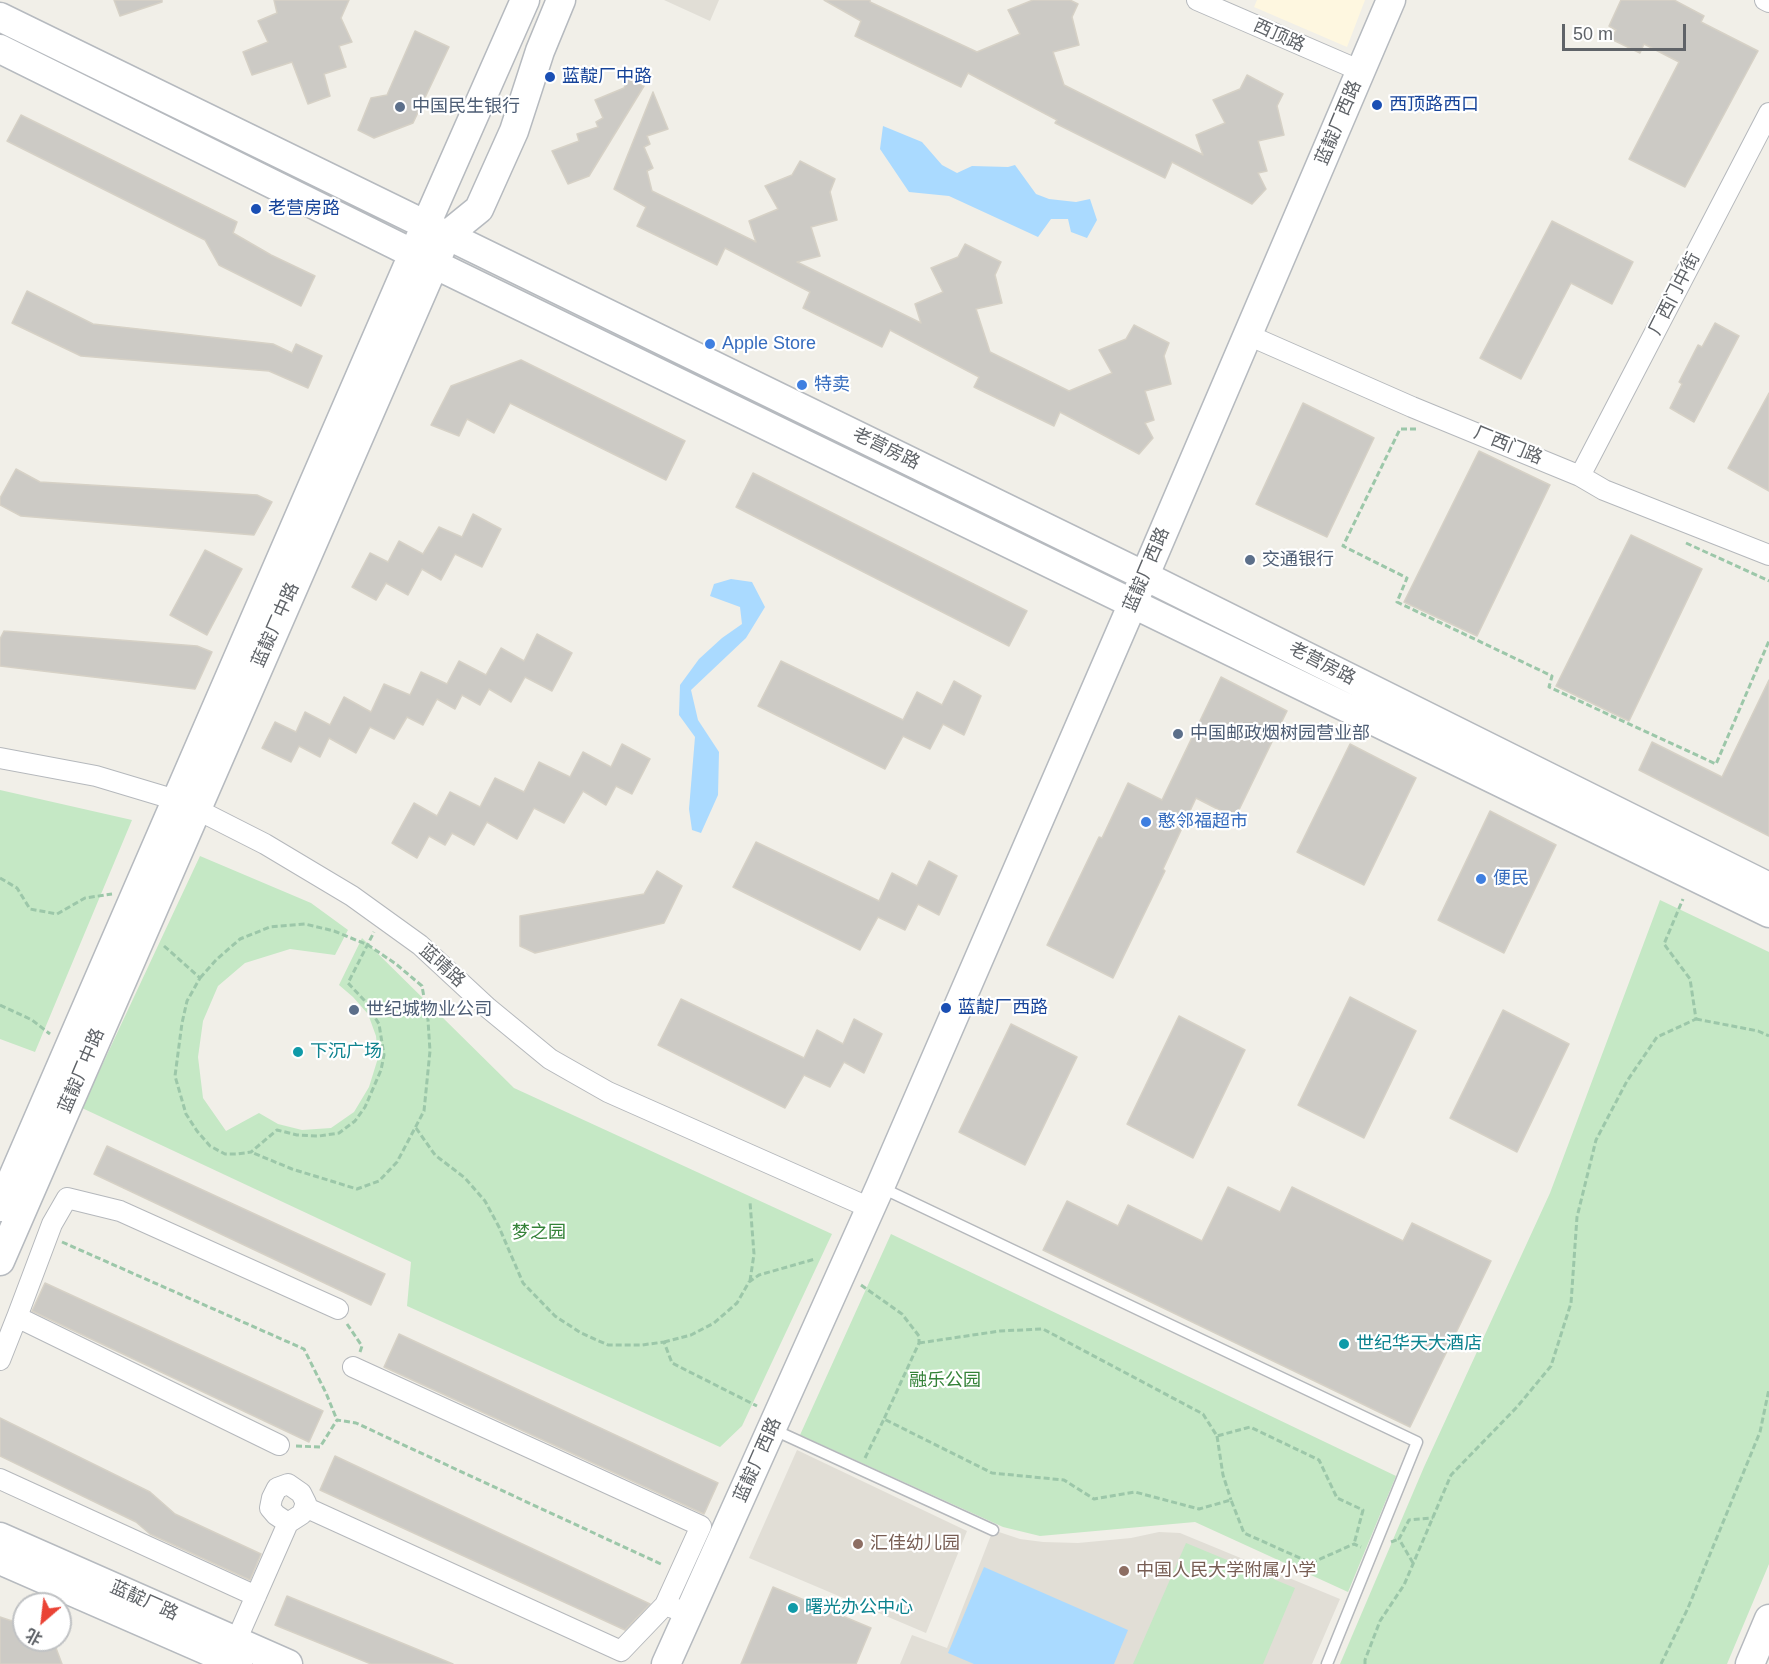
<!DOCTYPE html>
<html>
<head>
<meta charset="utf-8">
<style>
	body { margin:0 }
	#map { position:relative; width:1769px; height:1664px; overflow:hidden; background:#f1efe8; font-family:Arial,"Noto Sans SC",sans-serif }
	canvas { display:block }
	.north { position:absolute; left:12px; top:1592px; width:60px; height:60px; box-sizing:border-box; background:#fff; border:2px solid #bfc1c3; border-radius:50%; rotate:208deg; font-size:16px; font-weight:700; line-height:24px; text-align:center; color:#5f6368 }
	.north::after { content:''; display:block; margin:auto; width:21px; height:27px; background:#ea4335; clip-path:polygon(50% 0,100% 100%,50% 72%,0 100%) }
	.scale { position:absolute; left:1562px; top:24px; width:124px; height:27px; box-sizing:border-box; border:3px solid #5f6368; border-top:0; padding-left:8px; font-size:18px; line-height:21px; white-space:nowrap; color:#5f6368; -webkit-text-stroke:4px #fff; paint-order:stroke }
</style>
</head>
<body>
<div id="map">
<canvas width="1769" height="1664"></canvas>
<div class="north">北</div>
<div class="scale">50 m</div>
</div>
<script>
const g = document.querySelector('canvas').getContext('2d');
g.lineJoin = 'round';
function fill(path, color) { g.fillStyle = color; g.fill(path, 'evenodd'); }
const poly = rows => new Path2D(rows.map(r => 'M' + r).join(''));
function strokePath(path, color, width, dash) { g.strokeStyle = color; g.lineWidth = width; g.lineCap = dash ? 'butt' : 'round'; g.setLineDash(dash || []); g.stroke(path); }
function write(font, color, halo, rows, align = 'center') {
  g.font = font + ' Arial,"Noto Sans SC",sans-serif'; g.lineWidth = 4.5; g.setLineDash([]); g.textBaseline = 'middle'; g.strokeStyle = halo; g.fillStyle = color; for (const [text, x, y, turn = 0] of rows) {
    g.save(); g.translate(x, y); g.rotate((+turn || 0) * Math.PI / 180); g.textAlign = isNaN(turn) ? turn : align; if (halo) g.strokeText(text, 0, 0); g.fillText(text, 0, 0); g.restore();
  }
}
const commercial = poly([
	[1257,0,1365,0,1347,47,1254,7]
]);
const education = poly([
	[664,0,719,0,710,21],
	[797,1450,967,1531,926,1633,749,1558],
	[993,1530,1020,1539,1043,1542,1078,1543,1131,1538,1159,1532,1180,1533,1340,1599,1312,1664,900,1664,912,1635,947,1648]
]);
const green = poly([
	[0,790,132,820,35,1052,0,1039],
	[200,856,311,903,348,930,335,955,290,949,245,963,218,986,203,1021,198,1057,203,1098,226,1131,259,1113,278,1124,302,1130,331,1128,354,1112,369,1087,378,1058,376,1036,368,1014,353,997,339,985,362,938,514,1088,832,1234,742,1426,720,1447,407,1306,411,1262,82,1108],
	[1660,900,1769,952,1769,1564,1727,1664,1340,1664,1424,1467,1550,1193],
	[891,1234,1396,1476,1348,1592,1195,1522,1040,1536,1003,1527,800,1435],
	[1186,1543,1295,1588,1263,1664,1133,1664]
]);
const water = poly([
	[883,126,922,142,942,165,957,173,972,166,1008,167,1015,165,1036,194,1049,199,1076,202,1090,199,1097,220,1087,238,1071,232,1068,219,1051,219,1038,237,949,196,909,192,880,149],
	[731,579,752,582,765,607,746,638,691,690,698,720,719,752,718,795,701,833,692,830,689,809,695,737,679,715,680,685,699,659,722,638,742,624,740,607,710,596,714,584],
	[984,1567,1128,1630,1114,1664,974,1664,948,1653]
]);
const building = poly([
	[114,0,162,0,162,2,120,16,114,0],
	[274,0,349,0,341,18,352,42,339,46,346,67,324,74,330,96,308,104,292,62,252,75,243,52,268,42,258,21,277,13,274,0],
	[824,0,870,0,870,2,977,52,1020,34,1008,10,1033,0,1070,0,1078,4,1072,17,1079,45,1053,52,1064,85,1203,155,1196,135,1225,123,1213,100,1240,89,1247,75,1283,94,1277,106,1284,135,1258,141,1267,171,1258,173,1266,189,1252,204,1172,162,1165,178,1055,123,1057,120,968,73,961,87,855,36,861,21,824,0],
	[1621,0,1674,0,1704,16,1701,22,1758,51,1685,187,1629,159,1679,62,1644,44,1640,53,1611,39,1616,30,1609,26,1621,0],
	[415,31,449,47,413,123,374,138,358,130,371,98,387,95,415,31],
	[628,78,644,86,589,176,568,184,552,151,579,141,577,134,598,127,596,122,603,118,595,100,624,88,628,78],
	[653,92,668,129,647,136,650,144,644,147,653,168,647,171,652,191,756,242,749,221,778,209,765,186,792,175,800,161,835,179,830,192,837,220,811,227,820,256,797,262,921,323,915,304,943,292,931,268,958,257,965,244,1001,262,995,275,1002,303,976,309,990,352,1069,391,1112,373,1099,350,1126,339,1134,325,1169,343,1164,356,1171,384,1145,391,1154,420,1145,423,1153,438,1139,454,1060,412,1054,426,974,387,979,377,890,330,882,347,803,308,810,292,725,248,717,265,637,226,646,207,614,189,653,92],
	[21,115,237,222,233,233,271,255,315,276,301,306,219,265,205,240,7,141,21,115],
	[1552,221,1633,262,1612,304,1571,283,1521,379,1480,358,1552,221],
	[27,291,93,324,273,344,292,353,296,344,322,356,308,388,269,371,81,356,12,323,27,291],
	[1715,323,1739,336,1694,422,1670,408,1682,384,1679,382,1698,345,1702,347,1715,323],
	[521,360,685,441,666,480,510,403,494,433,467,419,459,436,431,425,451,386,521,360],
	[1769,393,1769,491,1728,468,1769,393],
	[1303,403,1374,438,1327,537,1256,504,1303,403],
	[1479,451,1550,485,1477,636,1404,602,1479,451],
	[16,469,40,482,257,495,272,502,254,535,21,516,0,505,0,498,16,469],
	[753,473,1027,611,1009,646,736,507,753,473],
	[473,514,501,529,482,567,455,554,441,580,422,569,408,595,386,583,376,600,352,587,370,553,388,562,399,541,423,554,439,527,462,537,473,514],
	[1631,535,1702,569,1629,721,1556,686,1631,535],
	[205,550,242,569,207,635,170,615,205,550],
	[4,631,197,646,212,652,195,689,0,666,0,639,4,631],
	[537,634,572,653,552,691,525,677,511,702,489,689,480,705,462,695,455,709,437,699,423,725,407,717,394,739,370,727,356,753,329,738,320,757,299,746,291,762,262,748,275,722,296,732,305,712,330,725,344,697,371,712,384,684,410,695,421,672,447,684,459,661,486,675,501,648,524,661,537,634],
	[781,661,903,720,917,692,942,705,954,681,981,696,964,735,943,724,930,749,903,736,885,769,758,706,781,661],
	[1221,677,1287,711,1235,818,1196,798,1163,869,1165,871,1113,978,1047,945,1099,837,1102,838,1128,783,1162,800,1221,677],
	[1769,680,1769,836,1639,770,1652,742,1722,777,1769,680],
	[622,744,650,759,632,794,616,786,606,805,583,791,564,823,534,808,517,839,487,822,474,845,452,833,445,845,429,836,417,858,392,843,414,803,437,816,450,792,480,807,495,778,524,792,539,762,570,777,583,752,611,767,622,744],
	[1350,744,1416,778,1364,885,1297,852,1350,744],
	[1490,811,1556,845,1504,953,1438,920,1490,811],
	[756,842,879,901,892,873,917,886,929,861,957,876,939,915,918,904,905,930,878,917,860,950,733,887,756,842],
	[657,871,682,886,664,923,535,953,520,946,520,916,644,894,657,871],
	[1350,997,1416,1031,1364,1138,1298,1105,1350,997],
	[681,999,804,1058,817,1030,843,1044,854,1019,882,1034,864,1073,844,1062,830,1087,804,1075,785,1108,658,1045,681,999],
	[1503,1010,1569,1044,1517,1152,1450,1118,1503,1010],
	[1179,1016,1245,1050,1193,1158,1127,1124,1179,1016],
	[1011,1024,1077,1057,1025,1165,959,1132,1011,1024],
	[107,1146,385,1274,371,1305,94,1174,107,1146],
	[1228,1187,1280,1212,1292,1187,1403,1241,1412,1223,1491,1261,1410,1427,1043,1250,1067,1201,1118,1226,1128,1205,1202,1241,1228,1187],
	[45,1283,323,1411,309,1442,32,1311,45,1283],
	[399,1334,718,1483,704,1514,384,1367,399,1334],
	[0,1418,150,1492,175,1514,261,1554,250,1580,150,1534,136,1522,0,1456,0,1418],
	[335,1456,650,1604,625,1630,320,1490,335,1456],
	[773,1587,871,1628,856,1664,741,1664,773,1587],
	[287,1596,453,1664,371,1664,275,1625,287,1596],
	[0,1617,24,1625,24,1640,53,1640,62,1664,0,1664,0,1617]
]);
const path = poly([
	[1416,429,1400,429,1343,546,1407,578,1397,602,1552,676,1549,687,1716,764,1769,641],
	[1686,543,1769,581],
	[0,878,17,888,30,909,57,914,85,898,112,894],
	[164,946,200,978,187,1001,182,1023,175,1076,186,1114,197,1131,210,1146,225,1154,237,1154,251,1152,277,1130,297,1135,319,1136,339,1133,355,1121,365,1107,381,1070,384,1055,379,1024,364,1000,348,983,374,932],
	[200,978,217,959,240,939,270,927,305,924,334,931,368,945,396,964,422,986,428,1020,430,1051,424,1111,397,1162,379,1181,357,1189,292,1169,251,1152],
	[0,1005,32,1020,50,1034],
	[1696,1019,1758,1031,1769,1036],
	[416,1128,435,1155,465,1178,485,1201,499,1227,523,1283,555,1316,581,1333,608,1345,642,1345,664,1342,672,1363,757,1406],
	[62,1242,304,1349,326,1393,337,1420],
	[750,1281,754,1254,750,1202],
	[861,1285,902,1314,919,1336,919,1343,884,1419],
	[347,1324,362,1346,360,1352],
	[664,1342,691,1335,714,1323,737,1303,749,1282,759,1275,815,1259],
	[919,1343,1000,1331,1043,1329,1203,1414,1217,1436,1250,1427,1319,1460,1337,1498,1363,1510,1354,1544],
	[1217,1436,1223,1475,1231,1500],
	[296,1446,320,1447,337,1420,356,1423,663,1565],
	[865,1458,884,1419,992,1473,1064,1480,1094,1499,1135,1492,1199,1509,1231,1500,1244,1533,1311,1563,1354,1544,1361,1547],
	[1391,1542,1399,1539],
	[1413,1563,1399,1539,1409,1520,1433,1518],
	[1365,1664,1365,1660,1380,1621,1404,1585,1451,1475,1517,1407,1551,1366,1571,1303,1577,1217,1596,1140,1627,1081,1657,1037,1696,1019,1690,979,1664,944,1683,899],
	[1661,1664,1688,1608,1760,1432,1769,1389]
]);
const lane = poly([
	[880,1187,1417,1442,1327,1664],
	[772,1429,993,1530]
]);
const street = poly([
	[1197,0,1361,71],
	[1765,0,1769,2],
	[1248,335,1412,407,1580,476,1604,490,1769,555],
	[1580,476,1769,113],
	[0,758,96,776,176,800,196,809,265,844,352,896,420,945,488,1008,550,1059,608,1092,870,1208],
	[0,1360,17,1317],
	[353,1367,701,1526,665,1605],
	[279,1445,17,1317,52,1224,67,1198,120,1211,338,1309],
	[0,1479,256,1596],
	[305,1507,621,1651,665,1605,676,1609],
	[237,1652,236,1641,288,1523,302,1514,306,1503,301,1493,288,1484,277,1488,272,1498,270,1508,276,1515,288,1523]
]);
const secondary = poly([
	[0,17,1145,576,1769,887],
	[0,49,434,264,1769,913],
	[0,1207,413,254,525,0],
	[0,1261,447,235,479,209,514,131,540,51,561,0],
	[0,1537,288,1664],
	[0,1560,238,1664],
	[666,1664,880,1187,1133,603,1391,0],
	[1750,1664,1769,1619]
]);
const markers = [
	[550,77,6,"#1a4fb4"],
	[1377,105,6,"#1a4fb4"],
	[400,107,6,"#5c6f8a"],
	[256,209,6,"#1a4fb4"],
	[710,344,6,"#3f7fe0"],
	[802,385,6,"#3f7fe0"],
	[1250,560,6,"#5c6f8a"],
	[1178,734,6,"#5c6f8a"],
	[1146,822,6,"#3f7fe0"],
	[1481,879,6,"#3f7fe0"],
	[946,1008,6,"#1a4fb4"],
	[354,1010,6,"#5c6f8a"],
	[298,1052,6,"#0f9aa8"],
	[1344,1344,6,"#0f9aa8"],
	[858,1544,6,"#8d6e63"],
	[1124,1571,6,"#8d6e63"],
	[793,1608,6,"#0f9aa8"]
];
const streetNames = [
	["西顶路",1279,36,24],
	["蓝靛厂西路",1339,123,-67],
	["厂西门中街",1675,294,-63],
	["厂西门路",1508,446,22],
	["老营房路",886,449,26],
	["蓝靛厂西路",1147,570,-67],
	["蓝靛厂中路",276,625,-66],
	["老营房路",1322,664,27],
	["蓝晴路",442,966,42],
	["蓝靛厂中路",82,1071,-67],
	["蓝靛厂西路",758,1460,-66],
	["蓝靛厂路",144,1601,24]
];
const transitNames = [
	["蓝靛厂中路",562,77],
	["西顶路西口",1389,105],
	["老营房路",268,209],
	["蓝靛厂西路",958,1008]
];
const serviceNames = [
	["中国民生银行",412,107],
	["交通银行",1262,560],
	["中国邮政烟树园营业部",1190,734],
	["世纪城物业公司",366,1010]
];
const shopNames = [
	["Apple Store",722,344],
	["特卖",814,385],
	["憨邻福超市",1158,822],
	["便民",1493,879]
];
const cultureNames = [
	["下沉广场",310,1052],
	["世纪华天大酒店",1356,1344],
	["曙光办公中心",805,1608]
];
const parkNames = [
	["梦之园",539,1233],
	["融乐公园",945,1381]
];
const educationNames = [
	["汇佳幼儿园",870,1544],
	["中国人民大学附属小学",1136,1571]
];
fill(commercial, '#fef7e0');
fill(education, '#e1ded6');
fill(green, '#c5e8c5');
fill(water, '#aadaff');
fill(building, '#cccac5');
strokePath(building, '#d6d1c6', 1.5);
strokePath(lane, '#b5b8bc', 13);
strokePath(street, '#b5b8bc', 22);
strokePath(secondary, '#b6babf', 31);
strokePath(path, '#9cc7a9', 3, [6, 3]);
strokePath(lane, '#fff', 10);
strokePath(street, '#fff', 20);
strokePath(secondary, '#fff', 28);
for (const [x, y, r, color] of markers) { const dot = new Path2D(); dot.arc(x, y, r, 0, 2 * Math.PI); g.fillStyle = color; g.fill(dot); strokePath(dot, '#fff', 2); }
write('18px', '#5f6368', '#fff', streetNames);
write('18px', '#164399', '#fff', transitNames, 'left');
write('18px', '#4e5e75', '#fff', serviceNames, 'left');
write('18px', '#366cbe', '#fff', shopNames, 'left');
write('18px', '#0d838f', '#fff', cultureNames, 'left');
write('18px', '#348238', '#fff', parkNames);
write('18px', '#785e54', '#fff', educationNames, 'left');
</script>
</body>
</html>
